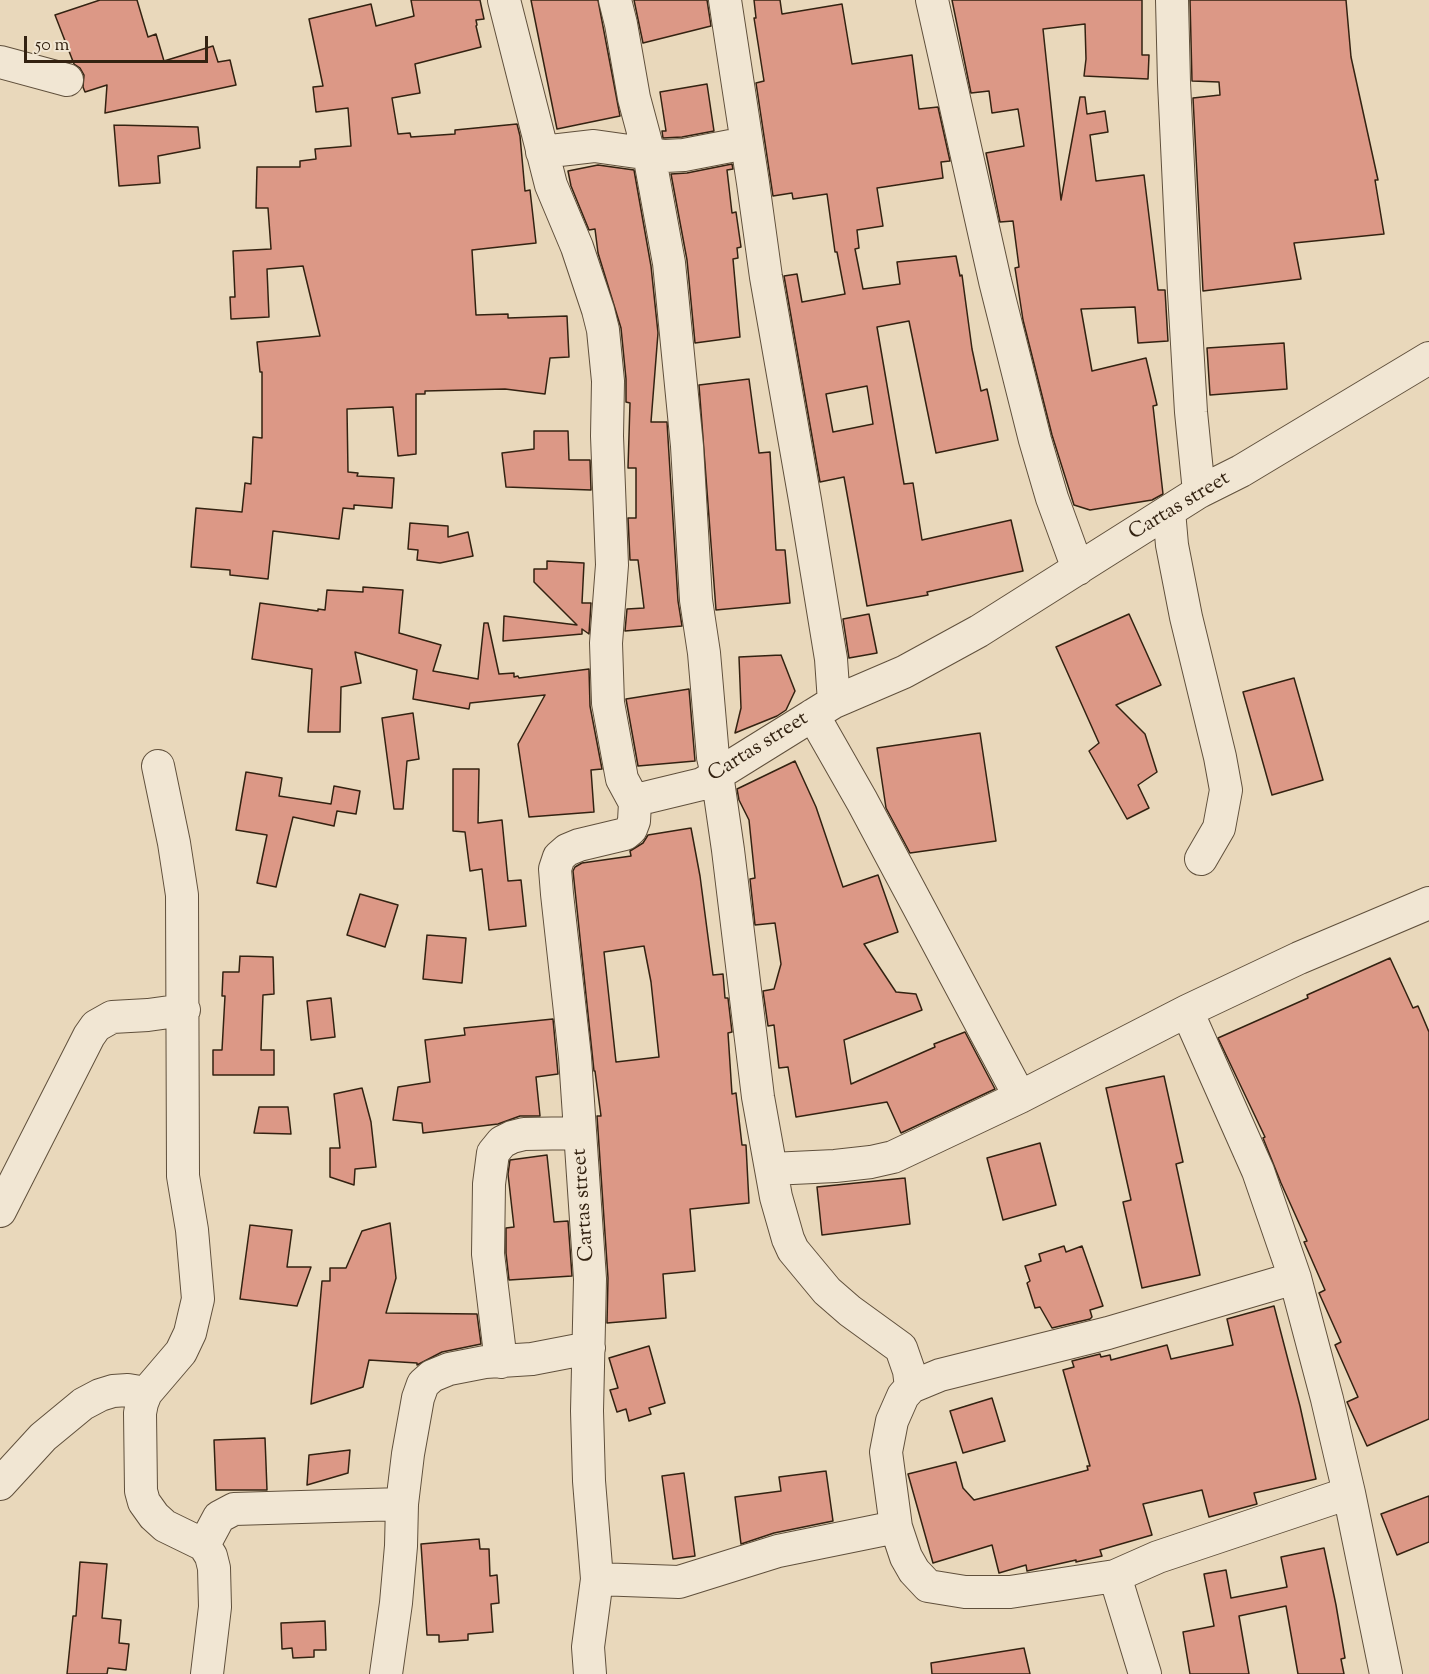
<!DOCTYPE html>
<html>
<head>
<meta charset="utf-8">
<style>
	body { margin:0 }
	#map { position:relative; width:1429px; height:1674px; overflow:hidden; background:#e9d8bb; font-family:"Sorts Mill Goudy",serif }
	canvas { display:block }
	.scale { position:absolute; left:24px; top:36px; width:184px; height:27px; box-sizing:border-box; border:3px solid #321; border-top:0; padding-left:8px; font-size:18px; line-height:21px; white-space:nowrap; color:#321; -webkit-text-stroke:4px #f1e6d3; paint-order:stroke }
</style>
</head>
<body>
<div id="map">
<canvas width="1429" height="1674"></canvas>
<div class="scale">50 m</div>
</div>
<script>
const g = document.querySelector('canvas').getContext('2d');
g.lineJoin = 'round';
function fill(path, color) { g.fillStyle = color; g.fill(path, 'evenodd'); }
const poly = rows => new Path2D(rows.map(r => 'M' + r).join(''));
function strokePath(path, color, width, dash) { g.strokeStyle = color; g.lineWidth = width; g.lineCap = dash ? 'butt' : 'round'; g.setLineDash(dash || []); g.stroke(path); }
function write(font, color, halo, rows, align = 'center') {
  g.font = font + ' "Sorts Mill Goudy",serif'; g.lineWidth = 6; g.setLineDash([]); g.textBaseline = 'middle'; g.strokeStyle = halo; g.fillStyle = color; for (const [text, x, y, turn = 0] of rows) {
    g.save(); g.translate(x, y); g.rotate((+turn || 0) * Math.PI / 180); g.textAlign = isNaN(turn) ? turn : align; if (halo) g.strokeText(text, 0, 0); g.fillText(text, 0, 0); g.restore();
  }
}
const building = poly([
	[100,0,137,0,148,37,156,34,164,61,213,46,218,62,230,60,236,85,105,113,107,85,85,92,83,87,84,75,80,68,74,64,55,15,100,0],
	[411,0,480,0,484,19,476,20,477,25,476,26,481,47,415,64,420,93,392,98,398,134,410,133,411,137,455,134,455,130,517,124,520,136,525,191,530,190,536,243,472,250,476,315,508,314,508,318,567,316,569,357,550,358,545,394,505,389,425,391,425,394,416,394,416,454,398,456,393,407,347,409,348,472,358,473,357,476,394,478,392,508,354,505,354,509,343,508,339,539,273,531,268,579,230,575,230,570,191,567,196,508,242,512,245,483,251,484,253,437,262,438,262,372,260,372,257,342,320,336,303,266,267,269,269,317,231,319,230,297,235,297,233,251,271,249,268,208,256,208,257,167,300,167,300,161,316,159,315,149,351,146,348,108,316,112,313,87,323,86,309,19,371,4,376,26,414,16,411,0],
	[531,0,598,0,620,116,557,129,531,0],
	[634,0,707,0,711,26,643,43,634,0],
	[754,0,780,0,782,14,842,4,852,64,912,55,919,109,938,107,950,161,941,162,943,178,877,188,883,226,857,230,859,248,855,249,863,289,900,284,897,262,956,256,960,276,962,275,972,349,981,391,987,389,998,440,936,453,909,321,877,327,904,484,913,483,922,540,1011,520,1023,571,927,592,928,595,867,606,844,477,820,482,784,276,797,274,802,302,845,294,837,252,835,252,827,194,793,199,792,193,773,196,756,83,764,81,754,18,756,18,754,0],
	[867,386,873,424,833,432,826,394,867,386],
	[952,0,1142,0,1142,55,1149,55,1148,79,1084,76,1086,59,1085,24,1043,29,1061,200,1080,97,1085,97,1087,114,1105,111,1108,132,1090,135,1096,181,1144,175,1158,290,1165,290,1168,341,1138,343,1135,307,1081,309,1092,371,1146,358,1157,405,1153,406,1163,494,1152,500,1090,510,1074,505,1052,435,1023,320,1015,268,1019,267,1013,221,1000,222,986,153,1024,146,1018,109,992,113,989,91,971,93,952,0],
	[1190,0,1346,0,1351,57,1378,180,1375,180,1384,234,1294,243,1301,279,1203,291,1193,98,1220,95,1219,82,1192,81,1190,0],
	[707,84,714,131,682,137,663,138,662,131,666,131,660,92,707,84],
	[114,125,198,127,200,148,158,156,160,183,119,186,114,125],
	[732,164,733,169,727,170,732,213,736,212,741,247,737,248,738,258,733,259,740,337,695,343,687,260,671,174,687,173,732,164],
	[598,165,634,170,651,266,658,333,651,422,667,422,678,601,682,626,625,631,627,609,644,608,638,560,630,560,628,518,636,518,636,468,628,468,630,403,626,402,626,379,621,328,598,253,595,229,589,230,571,186,568,171,598,165],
	[1284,343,1287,389,1210,395,1207,348,1284,343],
	[749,379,759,453,770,452,776,550,785,550,790,603,716,610,699,385,749,379],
	[534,431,568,431,569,460,590,460,591,490,506,487,502,453,534,449,534,431],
	[410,523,448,526,448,537,468,532,473,556,440,563,417,560,418,550,408,549,410,523],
	[547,561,584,563,582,603,591,603,589,634,582,629,582,634,503,641,504,616,577,625,534,582,534,569,547,569,547,561],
	[363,587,403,590,399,633,441,645,433,671,478,679,484,623,488,623,499,674,514,673,514,677,518,676,519,678,589,669,590,706,602,769,591,770,594,812,529,817,518,744,545,695,470,703,469,709,413,699,417,670,355,652,361,683,341,687,340,732,308,732,312,669,252,659,260,603,318,611,318,609,325,610,327,590,363,592,363,587],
	[869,614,877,653,849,658,843,619,869,614],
	[1129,614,1161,685,1116,705,1145,734,1157,772,1138,785,1149,808,1127,819,1089,751,1099,743,1056,647,1129,614],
	[781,655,795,691,786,710,777,716,735,733,741,708,739,657,781,655],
	[1294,678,1323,780,1272,795,1243,692,1294,678],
	[689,689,695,761,638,766,626,699,689,689],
	[413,713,419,759,407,761,403,809,394,809,382,718,413,713],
	[980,733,996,841,910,853,886,808,877,748,980,733],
	[795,761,816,807,843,887,878,875,898,932,864,944,896,992,916,994,922,1010,844,1040,851,1084,935,1047,934,1044,965,1032,995,1089,901,1133,887,1102,796,1117,788,1067,779,1068,774,1025,768,1026,763,991,774,989,781,964,775,923,755,925,750,879,755,878,749,820,739,800,737,789,795,761],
	[453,769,479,769,478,823,502,820,508,881,521,880,526,926,489,930,482,869,470,871,465,832,453,831,453,769],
	[246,772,282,778,279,796,331,804,334,786,360,791,356,814,337,811,334,826,293,817,276,887,257,883,267,835,236,830,246,772],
	[691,828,700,876,713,975,723,974,725,998,728,998,732,1032,728,1033,732,1094,736,1093,742,1145,746,1145,749,1203,690,1209,695,1271,663,1274,666,1318,607,1323,608,1278,597,1116,601,1116,595,1071,594,1071,573,871,575,867,582,863,631,856,630,851,643,843,648,835,691,828],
	[644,946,651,982,659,1057,616,1062,604,952,644,946],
	[360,894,398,905,385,947,347,935,360,894],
	[427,935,466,938,462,983,423,979,427,935],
	[240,956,273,957,274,994,263,995,261,1050,274,1050,274,1075,213,1075,213,1050,222,1050,225,996,222,996,223,972,239,972,240,956],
	[1390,958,1413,1008,1418,1006,1429,1032,1429,1419,1367,1446,1347,1402,1358,1397,1335,1345,1341,1342,1319,1293,1325,1290,1304,1242,1307,1241,1281,1183,1263,1138,1265,1137,1218,1038,1308,998,1307,995,1390,958],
	[331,998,335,1037,311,1040,307,1001,331,998],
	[553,1019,558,1074,536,1077,540,1116,520,1116,498,1124,423,1133,422,1123,393,1120,398,1087,430,1082,425,1040,465,1035,464,1028,553,1019],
	[1164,1076,1183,1162,1176,1164,1200,1275,1142,1288,1123,1202,1131,1200,1106,1088,1164,1076],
	[362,1088,371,1122,376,1167,355,1169,354,1185,330,1177,330,1148,340,1148,334,1094,362,1088],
	[259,1107,288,1107,291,1134,254,1133,259,1107],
	[1040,1143,1056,1205,1003,1220,987,1158,1040,1143],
	[547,1155,554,1222,568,1221,572,1276,509,1280,506,1253,506,1228,514,1227,508,1174,510,1160,547,1155],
	[905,1178,910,1224,822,1235,817,1187,905,1178],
	[390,1223,396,1278,386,1313,477,1314,481,1344,442,1352,417,1365,417,1363,369,1360,363,1387,311,1404,322,1281,330,1281,330,1268,346,1268,362,1231,390,1223],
	[250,1225,292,1230,287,1267,311,1267,297,1306,240,1299,250,1225],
	[1064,1246,1066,1252,1082,1246,1103,1306,1090,1310,1092,1317,1090,1319,1052,1328,1040,1307,1035,1308,1027,1283,1030,1281,1025,1266,1041,1261,1039,1254,1064,1246],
	[1274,1306,1300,1406,1316,1479,1254,1493,1257,1504,1209,1517,1202,1490,1143,1504,1152,1535,1100,1550,1102,1556,1076,1562,1076,1560,1027,1571,1026,1565,999,1573,992,1545,933,1563,908,1474,956,1462,963,1488,974,1500,1088,1470,1087,1466,1090,1466,1063,1370,1074,1367,1072,1361,1100,1354,1101,1357,1110,1355,1111,1360,1167,1345,1171,1359,1233,1345,1227,1319,1274,1306],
	[649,1346,665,1403,649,1408,651,1414,629,1421,626,1409,617,1412,610,1390,618,1388,609,1358,649,1346],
	[992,1398,1005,1441,963,1453,950,1411,992,1398],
	[265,1438,267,1490,216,1490,214,1440,265,1438],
	[350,1450,348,1473,307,1485,309,1455,350,1450],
	[826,1471,833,1521,774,1533,741,1544,735,1497,781,1491,779,1477,826,1471],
	[684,1473,695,1556,673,1559,662,1476,684,1473],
	[1429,1496,1429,1542,1397,1555,1381,1514,1429,1496],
	[479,1539,480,1549,489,1549,490,1576,497,1575,499,1603,491,1604,493,1632,468,1634,468,1640,439,1642,439,1635,427,1635,421,1544,479,1539],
	[1324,1548,1336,1605,1345,1658,1341,1659,1344,1674,1298,1674,1286,1606,1239,1616,1249,1674,1190,1674,1183,1632,1214,1626,1204,1574,1226,1570,1231,1598,1287,1587,1281,1557,1324,1548],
	[80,1562,107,1564,102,1618,121,1620,119,1643,129,1644,126,1670,108,1668,107,1674,67,1674,73,1616,76,1616,80,1562],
	[325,1621,326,1650,314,1650,314,1657,293,1658,292,1648,282,1649,281,1623,325,1621],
	[1024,1648,1030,1674,932,1674,931,1663,1024,1648]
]);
const minor = poly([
	[504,0,551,185,577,247,598,310,603,330,608,381,607,436,612,565,606,643,608,703,622,779,635,803],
	[615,0,621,24,634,98,649,154,669,263,687,446,696,600,704,653,713,757,717,774,728,850,758,1097,776,1197,788,1239,793,1250,827,1291,850,1311,901,1348,909,1371,911,1387],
	[725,0,753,183,766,277,805,500,831,659,834,702],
	[932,0,995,281,1035,440,1052,498,1078,569],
	[1172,0,1174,82,1184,292,1191,412,1199,492],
	[0,62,67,80],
	[542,152,594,146,665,156,684,155,746,143],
	[1169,511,1172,545,1186,617,1220,757,1226,790,1219,828,1201,859],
	[813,715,862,801,1020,1097],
	[158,766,174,843,182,895,183,1176,192,1230,198,1299,190,1333,181,1352,146,1393,142,1403,140,1413,141,1491,144,1502,154,1516,165,1526,204,1545,211,1556,214,1568,215,1607,207,1674],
	[1187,1011,1258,1171,1295,1278,1327,1399,1349,1493,1386,1674],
	[771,1169,835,1166,871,1162,893,1157,1020,1097,1187,1011,1299,958,1429,903],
	[0,1211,89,1036,96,1026,112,1017,148,1015,184,1010],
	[1295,1278,1108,1333,940,1375,911,1387,903,1396,892,1421,886,1452,896,1527,906,1557,914,1571,928,1586,965,1592,1010,1592,1115,1576,1158,1557,1349,1493],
	[501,1362,488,1254,489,1184,493,1153,502,1142,512,1137,524,1134,580,1133],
	[0,1484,43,1437,83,1404,100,1395,113,1391,128,1390,146,1393],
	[204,1545,219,1517,234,1509,402,1504],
	[1115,1576,1145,1674],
	[597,1579,679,1582,778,1551,896,1527],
	[386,1674,396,1603,401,1546,402,1504,408,1454,418,1398,423,1384,432,1376,449,1369,485,1362,532,1359,589,1348],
	[590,1674,588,1647,597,1579,589,1481,587,1411,590,1279,575,1057,557,894,555,869,559,857,567,850,579,845,625,834,631,829,634,821,635,803,640,799,702,784,834,702,904,672,979,631,1199,492,1241,471,1429,358]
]);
const streetNames = [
	["Cartas street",1180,507,-31],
	["Cartas street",759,748,-32],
	["Cartas street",585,1205,-94]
];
fill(building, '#dc9886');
strokePath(building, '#321', 1.5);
strokePath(minor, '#60503c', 34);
strokePath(minor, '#f1e6d3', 32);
write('21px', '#321', '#f1e6d3', streetNames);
</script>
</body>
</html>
